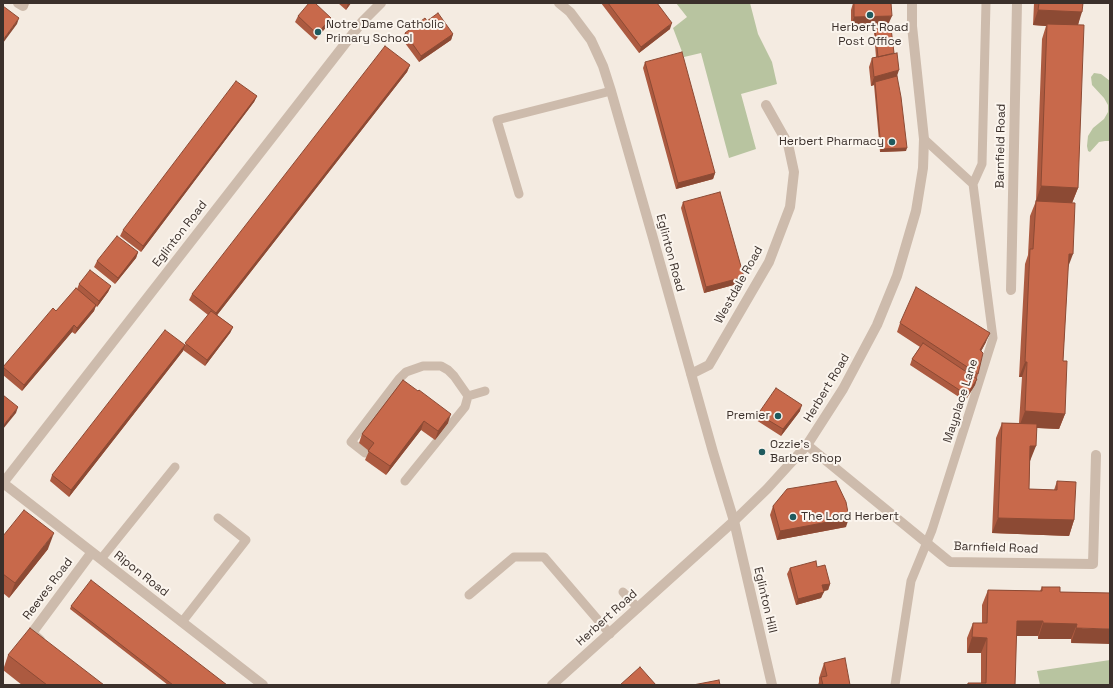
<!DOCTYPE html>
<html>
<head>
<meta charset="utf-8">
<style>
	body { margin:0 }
	#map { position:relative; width:1113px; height:688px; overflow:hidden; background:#f4ebe1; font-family:"Space Grotesk",sans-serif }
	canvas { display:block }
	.frame { position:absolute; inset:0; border:4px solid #3b302b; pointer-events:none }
</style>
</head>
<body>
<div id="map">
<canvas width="1113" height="688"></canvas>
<div class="frame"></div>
</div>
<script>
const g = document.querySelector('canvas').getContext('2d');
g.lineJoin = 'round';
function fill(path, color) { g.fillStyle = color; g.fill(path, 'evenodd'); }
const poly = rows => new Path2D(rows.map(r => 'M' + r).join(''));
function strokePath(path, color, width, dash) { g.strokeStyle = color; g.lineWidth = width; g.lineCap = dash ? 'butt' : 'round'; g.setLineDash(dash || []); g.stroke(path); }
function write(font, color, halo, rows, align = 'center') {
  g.font = font + ' "Space Grotesk",sans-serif'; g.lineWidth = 4; g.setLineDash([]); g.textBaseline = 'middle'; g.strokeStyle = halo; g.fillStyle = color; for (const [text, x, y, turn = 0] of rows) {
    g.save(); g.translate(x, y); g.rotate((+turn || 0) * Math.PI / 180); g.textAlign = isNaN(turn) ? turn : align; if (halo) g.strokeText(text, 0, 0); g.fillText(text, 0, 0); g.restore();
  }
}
const green = poly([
	[676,3,750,3,758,34,772,62,777,84,741,94,756,149,729,158,701,53,684,57,673,28,687,17],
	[1094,73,1101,74,1110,81,1110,141,1105,141,1099,142,1090,152,1088,151,1087,146,1088,136,1093,128,1104,119,1108,112,1108,105,1104,98,1092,85,1091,77],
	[1110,660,1110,685,1040,685,1037,671]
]);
const service = poly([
	[973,184,982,164,986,3],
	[519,194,497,120,611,91],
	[365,453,351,442,399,379,406,372,423,366,441,366,448,370,454,376,468,396],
	[405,481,465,407,468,396,485,391],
	[101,559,175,467],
	[623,592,638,608],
	[469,595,514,557,544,557,610,634],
	[182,622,246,540,218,518],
	[895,685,911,581,932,530,993,338,973,184,924,139]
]);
const minor = poly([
	[18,3,23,6,24,3],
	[559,3,570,12,591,40,603,66,611,91,653,238,713,452,734,521,772,685],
	[1011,290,1017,3],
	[691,374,709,365,769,262,790,207,794,172,788,144,766,105],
	[807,445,950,562,1093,564,1096,455],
	[3,483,362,22,381,3],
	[3,483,263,685],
	[40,640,32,633,92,552]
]);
const tertiary = poly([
	[552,685,734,521,767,489,807,445,843,389,877,325,897,276,916,211,923,168,924,139,912,26,912,3]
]);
const wall = poly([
	[338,3,351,3,346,10],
	[601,3,657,3,670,29,639,53],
	[853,3,891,3,888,25,851,26,851,10],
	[1034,3,1083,3,1078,25,1078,188,1072,203,1068,267,1063,361,1065,414,1059,429,1037,428,1030,461,1029,489,1054,490,1057,481,1074,520,1069,536,992,533,996,438,1002,423,1019,423,1022,377,1019,377,1025,264,1028,255,1030,216,1036,201,1042,39,1046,26,1033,25],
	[298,16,329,24,315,40,295,22],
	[427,21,453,34,451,40,419,62,402,39,405,33],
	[875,29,897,76,906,151,880,152,874,85,871,86,869,67,872,58,876,57,874,33],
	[645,62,715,173,713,179,676,189,643,68],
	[410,65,407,72,217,315,233,327,230,333,205,366,183,350,183,351,69,497,50,481,52,475,185,345,208,315,189,300,192,294],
	[257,96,254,102,141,252,120,236,123,230],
	[683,202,744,277,741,283,704,293,681,208],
	[138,252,136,258,115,284,94,267,97,261],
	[79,284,111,286,108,292,97,307,96,306,94,311,75,334,72,332,22,391,3,375,3,367,77,289],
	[900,323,986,342,981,351,978,374,975,385,965,401,910,365,912,359,920,347,897,332],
	[403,380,448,423,435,440,421,430,386,475,365,460,369,451,359,443,362,434],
	[800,411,781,436,756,420,758,414],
	[773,506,846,527,777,540,770,515],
	[3,536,48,549,9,598,3,593],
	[817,567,830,584,828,590,823,591,821,598,796,605,787,574,790,568],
	[1042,587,1060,592,1110,593,1071,643,1071,639,1038,639,1038,636,1016,636,1015,685,967,685,968,683,981,683,981,653,967,653,967,638,973,623,982,623,982,605,988,590,1040,591],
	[71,606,227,685,168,685,70,609],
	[8,655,104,685,22,685,3,670],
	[824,663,850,685,818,685,819,682,819,678]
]);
const shadedWall = poly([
	[348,3,351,3,346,10],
	[1038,10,1082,12,1077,28,1047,24,1046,26,1033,25],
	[892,16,888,25,851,26,854,17],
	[19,18,17,24,3,43,3,40],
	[331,18,329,24,315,40,317,34],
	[672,23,670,29,639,53,641,47],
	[453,34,451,40,419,62,421,56],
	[410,65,407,72,214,319,216,313],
	[899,70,896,79,875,82,874,85,871,86,874,77],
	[257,96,254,102,141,252,143,246],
	[907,148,906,151,880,152,881,149],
	[715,173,713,179,676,189,678,183],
	[1041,186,1078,188,1072,203,1036,201],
	[138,252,136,258,115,284,118,278],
	[1069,254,1073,254,1067,270],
	[744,277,741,283,704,293,706,287],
	[111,286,108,292,97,307,99,301],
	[96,305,94,311,75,334,77,328],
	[74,325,72,332,22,391,24,385],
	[233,327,230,333,205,366,207,360],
	[990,333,986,342,977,359,980,350],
	[185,345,183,351,69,497,71,490],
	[1025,362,1027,362,1022,377,1019,377],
	[977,379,975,385,965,401,967,395],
	[802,405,800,411,781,436,783,429],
	[18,407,16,413,3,429,3,426],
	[1025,411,1065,414,1059,429,1019,427],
	[451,414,448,423,435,440,438,431],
	[424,421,421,430,386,475,390,466],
	[1030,446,1036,446,1030,461,1025,461],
	[849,518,846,527,777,540,780,531],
	[998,518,1074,520,1069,536,992,533],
	[54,533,48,549,9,598,15,583],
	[830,584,828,590,820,592,822,585],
	[824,592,821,598,796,605,798,599],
	[1017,621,1043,621,1038,636,1011,636],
	[1043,623,1077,624,1071,639,1038,639],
	[1076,628,1110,629,1110,644,1071,643],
	[972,637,987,638,981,653,967,653]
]);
const building = poly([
	[309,3,315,3,331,18,317,34,298,16,309,3],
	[608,3,657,3,672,23,641,47,608,3],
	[854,3,891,3,892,16,854,17,854,3],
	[1039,3,1083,3,1082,12,1038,10,1039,3],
	[3,6,19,18,3,40,3,6],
	[438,13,453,34,421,56,405,33,425,18,427,21,438,13],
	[1047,24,1084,25,1078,188,1041,186,1047,24],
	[891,28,894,53,878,57,875,29,891,28],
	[385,46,410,65,216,313,192,294,385,46],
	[682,52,715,173,678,183,645,62,682,52],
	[897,53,899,70,874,77,872,58,897,53],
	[897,76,901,97,907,148,881,149,875,82,897,76],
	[236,81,257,96,143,246,123,230,236,81],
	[720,192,744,277,706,287,683,202,720,192],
	[1036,201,1075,203,1073,254,1069,254,1063,361,1067,361,1065,414,1025,411,1027,362,1025,362,1030,249,1033,249,1036,201],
	[117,236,138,252,118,278,97,261,117,236],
	[90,270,111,286,99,301,79,284,90,270],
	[916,287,990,333,980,350,983,353,978,374,900,323,916,287],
	[76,288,96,305,77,328,74,325,24,385,3,367,53,308,56,311,76,288],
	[211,311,233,327,207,360,185,343,211,311],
	[165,330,185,345,71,490,52,475,165,330],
	[923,343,977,379,967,395,912,359,923,343],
	[403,380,418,391,419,390,451,414,438,431,424,421,390,466,368,451,374,443,362,434,403,380],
	[776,388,802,405,783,429,758,414,776,388],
	[3,395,18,407,3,426,3,395],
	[1002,423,1037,424,1036,446,1030,446,1029,489,1057,490,1057,481,1076,482,1074,520,998,518,1002,423],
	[836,481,846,502,849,518,780,531,773,506,787,489,836,481],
	[24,510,54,533,15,583,3,574,3,536,24,510],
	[816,561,817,567,825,565,830,584,822,585,824,592,798,599,790,568,816,561],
	[91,580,227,685,173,685,71,606,91,580],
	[1042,587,1060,587,1060,592,1110,593,1110,629,1076,628,1077,624,1043,623,1043,621,1017,621,1015,685,968,685,968,683,986,683,987,638,972,637,973,623,987,623,988,590,1042,591,1042,587],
	[30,628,104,685,47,685,8,655,30,628],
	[845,658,850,685,823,685,821,677,827,676,824,663,845,658],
	[640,667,656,685,620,685,640,667],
	[719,680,720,685,693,685,719,680]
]);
const markers = [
	[870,15,4,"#1f5a5e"],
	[318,32,4,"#1f5a5e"],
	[892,142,4,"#1f5a5e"],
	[778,416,4,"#1f5a5e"],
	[762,452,4,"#1f5a5e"],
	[793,517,4,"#1f5a5e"]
];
const poiNames = [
	["Notre Dame Catholic",326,25],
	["Primary School",326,39],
	["Herbert Road",870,28,"center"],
	["Post Office",870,42,"center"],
	["Herbert Pharmacy",884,142,"right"],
	["Premier",770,416,"right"],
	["Ozzie's",770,445],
	["Barber Shop",770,459],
	["The Lord Herbert",801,517]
];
const streetNames = [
	["Barnfield Road",1001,146,-89],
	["Eglinton Road",180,234,-52],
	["Eglinton Road",670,253,75],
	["Westdale Road",739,285,-61],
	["Herbert Road",827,388,-59],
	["Mayplace Lane",961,401,-72],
	["Barnfield Road",996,548,2],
	["Ripon Road",141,574,38],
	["Reeves Road",48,589,-53],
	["Eglinton Hill",765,600,77],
	["Herbert Road",607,618,-42]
];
fill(green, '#b8c4a0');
strokePath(service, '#cdbbac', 9);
strokePath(minor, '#cdbbac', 10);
strokePath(tertiary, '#cdbbac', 10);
fill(wall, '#ac5a40');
fill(shadedWall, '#8c4a34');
fill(building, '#c8694b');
strokePath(building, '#8c4a34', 1);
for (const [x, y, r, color] of markers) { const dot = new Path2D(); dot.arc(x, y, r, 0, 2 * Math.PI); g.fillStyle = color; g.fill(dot); strokePath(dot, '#fbf5ee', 1.5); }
write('12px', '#3b302b', '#fbf5ee', poiNames, 'left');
write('12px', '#3b302b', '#fbf5ee', streetNames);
</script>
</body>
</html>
